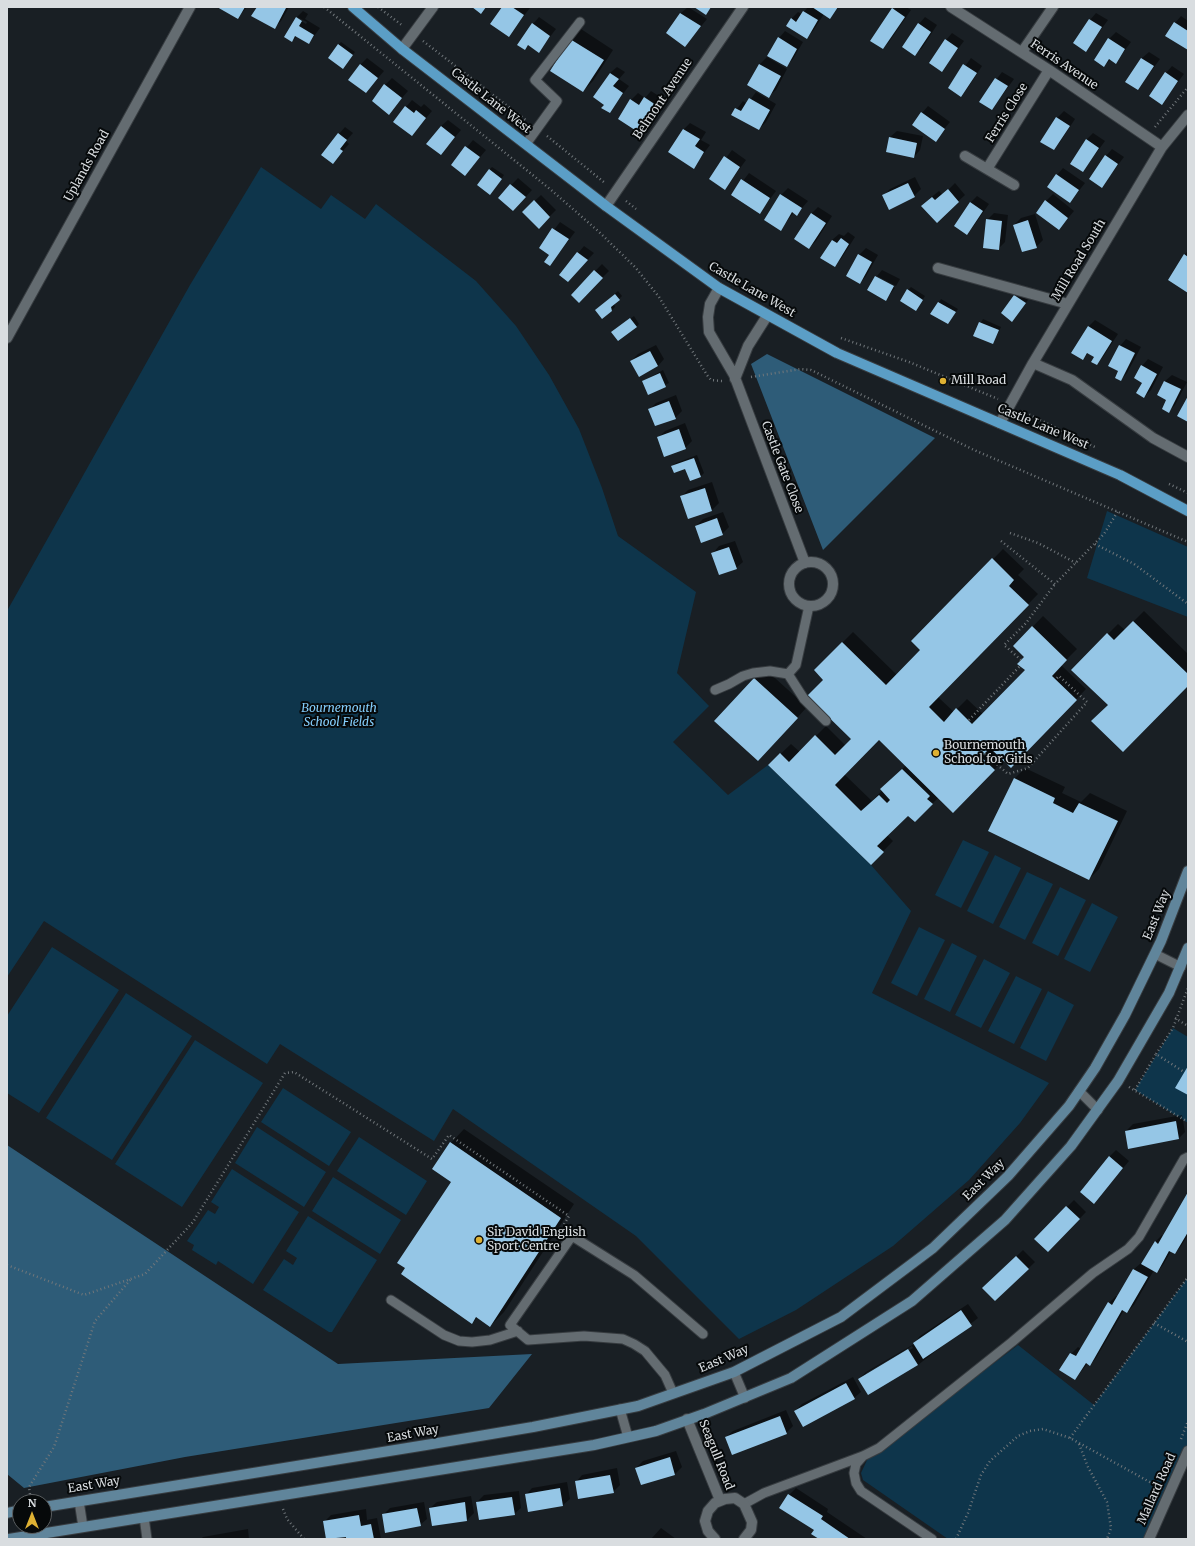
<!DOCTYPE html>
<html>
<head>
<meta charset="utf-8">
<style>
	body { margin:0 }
	#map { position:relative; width:1195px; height:1546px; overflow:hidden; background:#191f24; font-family:Merriweather,serif }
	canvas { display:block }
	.frame { position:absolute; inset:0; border:8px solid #d9dde0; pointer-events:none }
	.north { position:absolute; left:12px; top:1494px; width:40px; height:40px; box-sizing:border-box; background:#06090a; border:1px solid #5a5e60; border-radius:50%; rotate:0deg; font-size:11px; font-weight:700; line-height:16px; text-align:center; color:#d9dde0 }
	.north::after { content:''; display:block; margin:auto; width:14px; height:18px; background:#deb133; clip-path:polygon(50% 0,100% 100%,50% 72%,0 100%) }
</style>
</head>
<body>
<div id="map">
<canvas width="1195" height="1546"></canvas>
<div class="frame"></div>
<div class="north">N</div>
</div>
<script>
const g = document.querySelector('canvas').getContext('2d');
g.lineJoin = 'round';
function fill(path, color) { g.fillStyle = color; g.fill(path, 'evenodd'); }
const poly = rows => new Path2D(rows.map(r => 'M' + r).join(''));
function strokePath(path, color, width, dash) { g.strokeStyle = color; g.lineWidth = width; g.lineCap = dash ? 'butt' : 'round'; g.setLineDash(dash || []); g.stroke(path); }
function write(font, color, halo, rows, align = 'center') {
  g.font = font + ' Merriweather,serif'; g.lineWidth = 4; g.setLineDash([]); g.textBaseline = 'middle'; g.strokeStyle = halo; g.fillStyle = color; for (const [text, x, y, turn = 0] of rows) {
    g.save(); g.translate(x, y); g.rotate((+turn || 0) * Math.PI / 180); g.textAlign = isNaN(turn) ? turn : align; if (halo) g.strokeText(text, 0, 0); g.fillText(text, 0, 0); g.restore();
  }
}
const green = poly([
	[261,167,321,209,331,195,365,219,376,204,476,281,516,326,549,375,579,429,602,488,618,536,696,592,677,673,709,706,673,742,728,795,768,765,871,865,911,911,872,993,1049,1083,1020,1123,969,1180,893,1246,796,1310,739,1339,636,1236,453,1109,434,1141,280,1044,267,1064,44,921,7,977,7,611,190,285],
	[1107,511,1188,547,1188,617,1087,578],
	[963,840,989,852,961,908,935,895],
	[995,855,1021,868,993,924,967,911],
	[1027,872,1053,884,1025,940,999,927],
	[1060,887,1086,900,1058,956,1032,943],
	[1092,903,1118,917,1090,972,1064,959],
	[919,927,945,940,917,996,891,983],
	[952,943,977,956,950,1012,924,999],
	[52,947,119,990,39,1113,7,1093,7,1016],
	[984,959,1010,973,981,1028,955,1015],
	[1016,976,1042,989,1014,1044,988,1031],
	[1048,991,1074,1005,1046,1061,1020,1048],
	[126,993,192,1036,112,1160,46,1118],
	[1173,1028,1188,1037,1188,1123,1135,1090],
	[195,1040,263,1083,182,1207,115,1164],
	[283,1088,351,1132,329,1166,261,1122],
	[257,1127,326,1172,304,1207,235,1163],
	[359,1137,427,1181,406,1215,337,1171],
	[232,1169,299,1212,253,1284,218,1261,216,1265,192,1250,194,1245,187,1241,208,1210,215,1214,219,1207,211,1202],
	[333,1177,401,1220,380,1254,312,1211],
	[308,1216,377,1260,332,1332,329,1332,263,1290,284,1259,293,1265,297,1258,286,1251],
	[1188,1277,1188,1451,1149,1539,948,1539,863,1480,861,1473,868,1458,1018,1345,1094,1405]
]);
const forest = poly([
	[767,354,935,438,823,550,751,364],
	[7,1145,338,1364,532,1354,489,1408,185,1457,24,1488,7,1474]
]);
const shadow = poly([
	[219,7,247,7,238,17],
	[258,7,289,7,281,21,274,28],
	[503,7,530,8,508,36],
	[688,7,707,19,685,46,667,33,681,13],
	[808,7,839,7,830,18,824,14,813,31,807,37,791,19,798,12,802,14],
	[895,7,906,7,911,10,889,42,883,48],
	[303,11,308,14,305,19,320,28,309,43,297,36,292,41,296,18,306,24,307,22,297,17],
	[1096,13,1108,20,1086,50,1090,20],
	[1181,16,1188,21,1188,49,1175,23],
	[539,17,556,29,539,51,529,45,524,49,533,24],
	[925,17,937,25,922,48,915,54,919,24],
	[581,29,613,50,593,81,583,91,571,40],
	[785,31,803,42,793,59,786,66,779,38],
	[1116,32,1131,42,1116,62,1111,59,1104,66,1109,39],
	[952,33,964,41,942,70,946,40],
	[341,42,355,52,346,64,338,45],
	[1149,52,1160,59,1138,89,1127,81,1142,58],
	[767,57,787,69,776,90,769,96,748,85,760,64],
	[367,58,384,71,366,92,360,65],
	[971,58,982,66,967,89,961,95,949,88],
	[1172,66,1184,74,1162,103,1166,73],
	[617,67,625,72,619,79,629,86,609,112,605,104,610,73],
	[1002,72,1014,79,992,109,980,101],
	[392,78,408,91,389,113,385,85],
	[651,91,662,98,645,125,638,131,631,100,638,93,645,98],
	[756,92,776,104,766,122,759,129,733,114,743,101,747,104],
	[412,100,421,107,424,104,432,111,412,135,394,121],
	[928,106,950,122,935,140,922,113],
	[1064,111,1075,119,1060,142,1054,149,1057,118],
	[448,120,461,130,441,154,441,126],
	[690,123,706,132,701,140,710,145,693,168,669,152,684,129],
	[345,127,353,133,346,141,349,144,333,162,339,134],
	[897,131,923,136,920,150,914,157,890,137],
	[1093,133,1105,141,1083,171,1086,140],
	[473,140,486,150,465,175,452,165],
	[1112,149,1124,157,1102,186,1106,156],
	[732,150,746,160,725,189,710,179],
	[492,167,504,175,493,191,489,170],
	[1063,168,1085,183,1070,202,1057,175],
	[749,173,776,191,760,212,733,194],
	[915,177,921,189,914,196,883,196,890,189],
	[518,178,532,190,520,203,499,198],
	[955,183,965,195,937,221,929,199,939,191,943,195],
	[788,188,808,201,797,214,794,212,781,229,765,220,781,195],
	[1053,194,1074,211,1059,229,1046,201],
	[541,195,556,210,539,227,523,212],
	[977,196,989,204,973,227,967,233,970,203],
	[818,207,832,216,816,241,809,248,811,214],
	[994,213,1008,215,1005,242,998,249,987,220],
	[1035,214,1043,240,1036,247,1014,225,1021,218],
	[560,222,575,232,550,265,551,254,540,248],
	[848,232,855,237,841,259,835,265,832,240,839,234,844,236],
	[584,246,594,253,574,274,560,275],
	[866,248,878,255,866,276,860,283,859,255],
	[1188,251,1188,291,1184,255],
	[602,264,609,271,579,301,572,295],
	[882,270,900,279,896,286,877,276],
	[877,276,877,278,895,288,886,299,868,290],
	[911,287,925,296,916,310,908,290],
	[618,291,622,296,614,304,615,307,612,310,596,310],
	[1018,293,1028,300,1015,317,1015,296],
	[941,299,958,309,948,323,932,314],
	[634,316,639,324,636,327,616,329],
	[983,319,1001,327,993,343,974,335],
	[1095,320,1118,334,1103,357,1097,364,1096,357,1089,352,1083,359,1088,327],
	[1126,339,1141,347,1127,373,1121,380,1120,346],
	[656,345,664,359,658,366,631,361,638,354],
	[1148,359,1163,367,1151,390,1144,397,1142,366],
	[663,370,669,383,649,393,643,381],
	[1172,375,1187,382,1175,405,1169,411,1168,399,1158,395,1165,381],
	[676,395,682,411,675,418,650,409,656,403],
	[685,423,692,441,685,448,658,438,665,431],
	[697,455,704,473,701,476,685,467,672,466,676,463],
	[712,482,719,503,712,510,689,518,682,496,688,490],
	[723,512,729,527,722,534,696,526,703,519],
	[735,541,743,562,736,568,713,553,719,546],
	[1003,549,1024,569,1018,575,1038,594,938,697,954,712,967,699,983,714,1026,670,1026,657,1014,646,1043,616,1077,649,1061,665,1086,689,1011,767,1004,760,953,811,939,797,915,821,908,815,887,835,893,841,871,864,769,765,791,744,800,752,826,726,846,746,852,739,825,680,815,670,853,632,897,675,922,650,913,641],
	[879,739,906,765,872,801,844,774],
	[1144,611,1188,654,1188,685,1109,705,1073,669,1118,624,1125,630],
	[765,669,807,707,768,750,755,679],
	[1025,768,1065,787,1062,793,1081,802,1090,793,1127,811,1099,869,1089,879,990,831,1015,778],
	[1182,1115,1185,1132,1178,1139,1126,1131,1133,1124],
	[464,1129,574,1204,504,1312,490,1326,478,1317,472,1323,452,1182,451,1143],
	[1116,1150,1129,1161,1094,1203,1109,1157],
	[1188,1194,1188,1235,1181,1246,1175,1253,1171,1251,1163,1265,1157,1272,1154,1270,1134,1305,1127,1312,1124,1310,1096,1358,1090,1365,1088,1363,1075,1379,1061,1370,1071,1354,1078,1347,1081,1349,1109,1303,1116,1296,1118,1297,1134,1269,1141,1263,1143,1264,1155,1242,1162,1235,1163,1237],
	[1074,1200,1086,1212,1048,1251,1035,1239],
	[1023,1250,1035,1262,996,1300,984,1288],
	[968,1304,978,1318,918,1365,859,1379,866,1372,914,1344,920,1336],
	[912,1346,913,1348,866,1376,866,1373],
	[853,1377,861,1392,854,1398,795,1411,802,1404],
	[786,1410,793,1426,786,1433,726,1437,733,1431],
	[676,1451,682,1467,675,1474,641,1484,636,1468,643,1461],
	[617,1468,620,1485,613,1492,576,1482,582,1475],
	[567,1482,570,1499,563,1505,529,1511,526,1495,532,1488],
	[796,1488,828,1509,827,1512,867,1539,820,1539,789,1495],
	[519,1491,521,1508,514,1514,477,1502,484,1495],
	[471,1496,474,1513,467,1520,433,1525,430,1508,437,1502],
	[424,1502,427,1519,420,1525,383,1515,390,1508],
	[366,1509,367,1520,377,1518,381,1539,347,1539,346,1536,327,1539,324,1522,331,1515],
	[661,1528,676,1539,651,1539],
	[248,1529,249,1539,201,1539,203,1537]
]);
const building = poly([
	[217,7,245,7,238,19],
	[257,7,284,7,286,8,275,29,251,16],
	[472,7,486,7,481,14],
	[502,7,512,7,524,15,509,37,490,24],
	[694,7,711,7,706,15],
	[812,7,838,7,830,19],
	[892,8,905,17,883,49,870,41],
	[803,11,818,20,807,39,786,26,791,18,796,22],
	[680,13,701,26,685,47,666,33],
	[296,17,302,21,299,26,314,35,309,44,295,36,292,42,284,37],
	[1089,19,1102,27,1086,52,1073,43],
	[1174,22,1188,31,1188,50,1165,36],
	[532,23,550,36,539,53,528,45,525,50,517,45],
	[918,23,931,32,915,56,902,47],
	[778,37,797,49,787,67,767,56],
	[1108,38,1125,49,1116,64,1109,59,1104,67,1094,60],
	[570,39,604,60,583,92,550,71],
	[945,39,958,48,942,72,929,63],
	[338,44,353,55,343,69,328,58],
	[1141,58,1154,66,1138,90,1125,82],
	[360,64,378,78,366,93,348,80],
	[759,64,781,76,769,98,747,85],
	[963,64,977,73,961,97,948,88],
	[1165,72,1178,81,1162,105,1149,96],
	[610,73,619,79,613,86,623,93,610,113,601,108,604,105,593,97],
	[995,78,1008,86,992,110,979,102],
	[384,84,402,98,389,115,372,101],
	[644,97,656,105,638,132,618,119,630,99,639,105],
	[749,98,770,110,759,130,731,115,735,108,741,111],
	[405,106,414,113,416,110,426,118,412,136,393,122],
	[921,112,945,129,936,142,912,125],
	[1056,117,1070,126,1054,150,1040,142],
	[441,126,455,137,441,155,426,144],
	[683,129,700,139,695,146,704,152,694,169,668,152],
	[338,133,347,140,340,149,343,151,333,164,321,155],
	[889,137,917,143,914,158,886,152],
	[1086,139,1099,148,1083,172,1070,164],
	[465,146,480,157,465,176,451,165],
	[1105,155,1118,164,1102,188,1089,179],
	[724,156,740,167,725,190,709,179],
	[489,169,502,179,490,195,477,185],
	[1056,174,1079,190,1070,203,1047,187],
	[741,179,770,198,760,214,731,195],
	[908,183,915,197,889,210,882,195],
	[510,184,526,197,513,211,498,198],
	[948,189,959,202,937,223,921,206,932,197,935,200],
	[780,194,802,208,797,216,792,212,781,231,764,220],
	[534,200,550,217,539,229,522,212],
	[1045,200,1068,218,1059,230,1036,213],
	[970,202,983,211,967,235,954,226],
	[811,213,826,223,809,249,794,239],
	[986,219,1002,221,999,250,983,248],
	[1028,220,1037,248,1022,252,1013,225],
	[552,228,569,239,550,266,544,262,549,255,539,248],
	[841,238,849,244,835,267,820,258,832,240,837,243],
	[577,252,588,260,568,282,559,275],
	[858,254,872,262,860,284,846,276],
	[1184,254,1188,257,1188,293,1168,280],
	[594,270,603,278,579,303,571,295],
	[875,276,894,286,886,301,867,290],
	[907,289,923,300,916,311,900,301],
	[615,294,620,300,611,307,612,311,602,319,595,310],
	[1014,295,1026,303,1012,322,1001,313],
	[938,302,956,312,948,324,930,314],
	[630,318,637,327,618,341,611,332],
	[979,322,999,330,993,344,973,336],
	[1088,326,1112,341,1097,365,1091,362,1094,357,1087,353,1083,360,1071,353],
	[1119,345,1135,353,1121,381,1115,378,1118,371,1108,366],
	[650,351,658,366,639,377,630,361],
	[1141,365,1157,374,1144,398,1136,393,1142,383,1134,378],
	[660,373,666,387,648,395,642,381],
	[1164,381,1181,389,1169,413,1162,409,1166,400,1157,395],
	[1188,396,1188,422,1177,416],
	[669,401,676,419,655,426,648,409],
	[679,429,686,449,664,457,657,437],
	[694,458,701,477,690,481,685,469,674,473,671,466],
	[705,488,712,511,688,519,680,496],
	[717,518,723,535,701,543,695,526],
	[729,547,737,569,719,575,711,553],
	[992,558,1014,580,1009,586,1029,605,929,707,944,722,956,708,972,724,1025,670,1017,664,1024,657,1013,646,1032,626,1067,660,1052,676,1077,700,1011,768,990,748,981,757,995,770,953,813,879,740,835,785,861,811,879,795,887,803,890,800,880,789,902,769,930,796,927,799,933,804,915,822,908,816,877,846,884,852,871,865,768,765,780,753,789,762,815,735,835,755,851,739,807,696,823,680,814,670,842,642,886,685,920,650,911,641],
	[1133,621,1188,674,1188,686,1123,752,1091,721,1108,705,1071,670,1107,633,1114,640],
	[754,678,798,718,758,761,714,721],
	[1014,778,1055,798,1053,803,1073,813,1079,803,1118,821,1089,880,988,831],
	[1188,1066,1188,1095,1175,1088],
	[1176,1121,1179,1139,1128,1149,1125,1131],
	[450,1142,561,1218,490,1327,476,1317,472,1324,401,1274,405,1268,397,1263,451,1182,432,1169],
	[1109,1156,1123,1168,1094,1204,1080,1192],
	[1188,1192,1188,1232,1175,1254,1169,1251,1157,1273,1141,1264,1155,1241,1158,1244],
	[1066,1206,1080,1219,1048,1252,1034,1239],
	[1016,1256,1029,1269,995,1301,982,1288],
	[1133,1269,1148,1277,1127,1313,1122,1310,1090,1366,1086,1363,1075,1380,1059,1370,1070,1353,1076,1356,1108,1302,1112,1305],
	[961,1310,972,1326,923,1359,913,1343],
	[908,1349,918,1365,868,1395,858,1379],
	[846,1383,855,1399,803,1427,794,1411],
	[780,1416,787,1434,732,1455,725,1437],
	[670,1457,675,1475,641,1485,635,1468],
	[610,1475,614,1493,578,1499,575,1481],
	[560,1488,563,1506,528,1512,525,1494],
	[788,1494,823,1516,821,1519,850,1539,819,1539,811,1534,814,1530,779,1508],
	[512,1497,515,1515,479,1520,476,1502],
	[465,1502,467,1521,432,1526,429,1508],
	[417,1508,421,1526,385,1533,382,1514],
	[359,1515,361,1526,371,1524,374,1539,346,1539,346,1537,326,1539,323,1521]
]);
const path = poly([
	[324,7,550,189,598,231,635,267,659,297,707,375,711,380,722,381],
	[378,7,403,26],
	[423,41,527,121],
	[1155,127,1188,87],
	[547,136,605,183],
	[626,201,636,209],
	[841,338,909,362,998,399],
	[751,377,801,369,811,370,974,450,1188,542],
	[1022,411,1095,447],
	[1169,484,1188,493],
	[1010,533,1038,543,1076,563],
	[1001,541,1055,584,1104,534,1118,511],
	[1095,544,1134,564,1188,604],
	[1021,660,1004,645,1026,623,1055,584],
	[969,720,1020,666],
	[985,754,1008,774,1028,768,1087,702,1059,676,1056,679],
	[1175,1018,1188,1026],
	[1156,1054,1173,1028,1188,988],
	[1129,1087,1188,1122],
	[1135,1090,1156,1054,1184,1072],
	[7,1265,84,1295,145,1274,193,1222,285,1073,294,1072,432,1159,449,1135,569,1216,563,1226],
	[1154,1323,1188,1342],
	[1070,1438,1188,1277],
	[1181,1439,1188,1421],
	[1079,1444,1088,1467,1107,1502,1111,1528,1107,1539],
	[31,1502,29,1487,54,1447,95,1321,131,1279],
	[283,1509,287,1519,304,1539],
	[956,1539,968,1513,981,1475,990,1461,1018,1436,1030,1431,1043,1429,1070,1438,1157,1486]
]);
const lane = poly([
	[526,144,557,101,535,80,580,22],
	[788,674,804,699,826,721],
	[715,690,729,684,743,676,753,673,770,671,788,674,796,665,809,606],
	[1155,954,1181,967],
	[1079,1091,1098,1110],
	[391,1300,444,1335,459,1341,472,1342,490,1340,518,1331],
	[734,1372,745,1398],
	[673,1393,665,1375,645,1351,634,1344,623,1339,584,1336,528,1340,510,1325,572,1236,634,1275,703,1334],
	[620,1409,628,1437],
	[863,1456,856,1464,854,1473,856,1483,861,1491,932,1539],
	[79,1501,83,1527],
	[744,1504,764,1493,863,1456,879,1448,1012,1342,1093,1273,1128,1249,1139,1237,1184,1159,1188,1157],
	[144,1517,147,1539]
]);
const street = poly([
	[951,7,1049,70,1162,147],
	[402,49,433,7],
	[1022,52,1053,7],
	[965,156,1014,185],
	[987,169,1049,70],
	[606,206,743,7],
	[938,268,1068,304],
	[719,288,710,304,708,317,709,332,734,375,805,563],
	[7,338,190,7],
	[1033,363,1072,380,1153,438,1188,457],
	[735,379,748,346,767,316],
	[1000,423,1033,363,1162,147,1188,115],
	'789 584a22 22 0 1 1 44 0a22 22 0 1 1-44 0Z',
	[687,1419,720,1500],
	[715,1539,708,1531,705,1521,708,1511,715,1503,725,1499,735,1498,744,1504,752,1522,751,1530,744,1539],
	[1149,1539,1188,1451]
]);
const secondary = poly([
	[44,1507,426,1445,533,1427,638,1406,734,1372,841,1317,933,1248,1008,1176,1069,1106,1095,1068,1125,1015,1161,941,1188,871],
	[7,1513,20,1510],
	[9,1539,594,1445,656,1431,704,1414,791,1378,912,1301,1005,1220,1071,1146,1118,1081,1169,993,1188,948]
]);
const primary = poly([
	[353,7,402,49,606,206,719,288,837,353,1120,475,1188,511]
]);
const markers = [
	[943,381,4,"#deb133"],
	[936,753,4,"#deb133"],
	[479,1240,4,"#deb133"]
];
const streetNames = [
	["Ferris Avenue",1064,65,34],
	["Belmont Avenue",663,99,-56],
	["Castle Lane West",491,101,38],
	["Ferris Close",1007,113,-58],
	["Uplands Road",87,166,-61],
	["Mill Road South",1079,260,-59],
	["Castle Lane West",752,290,30],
	["Castle Lane West",1043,427,23],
	["Castle Gate Close",782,467,69],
	["East Way",1157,915,-68],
	["East Way",984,1180,-45],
	["East Way",724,1359,-23],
	["East Way",413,1434,-10],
	["Seagull Road",716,1455,68],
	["East Way",94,1485,-9],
	["Mallard Road",1157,1489,-66]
];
const poiNames = [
	["Mill Road",951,381],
	["Bournemouth",944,746],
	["School for Girls",944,760],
	["Sir David English",487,1233],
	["Sport Centre",487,1247]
];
const parkNames = [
	["Bournemouth",339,709],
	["School Fields",339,723]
];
fill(green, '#0e354b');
fill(forest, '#2e5c78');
fill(shadow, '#0007');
fill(building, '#95c6e6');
strokePath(lane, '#373c40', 11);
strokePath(street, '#373c40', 12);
strokePath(secondary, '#373c40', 12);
strokePath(primary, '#373c40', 12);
strokePath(path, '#71777b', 2.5, [1, 3]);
strokePath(lane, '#646c71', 9);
strokePath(street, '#646c71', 10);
strokePath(secondary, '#60859b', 10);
strokePath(primary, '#5b9ec6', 10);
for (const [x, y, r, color] of markers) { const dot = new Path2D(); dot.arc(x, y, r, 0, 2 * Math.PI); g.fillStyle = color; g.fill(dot); strokePath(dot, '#06090a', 1.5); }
write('12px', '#d9dde0', '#06090a', streetNames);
write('12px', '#d9dde0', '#06090a', poiNames, 'left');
write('italic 12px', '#84cefc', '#06090a', parkNames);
</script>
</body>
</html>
